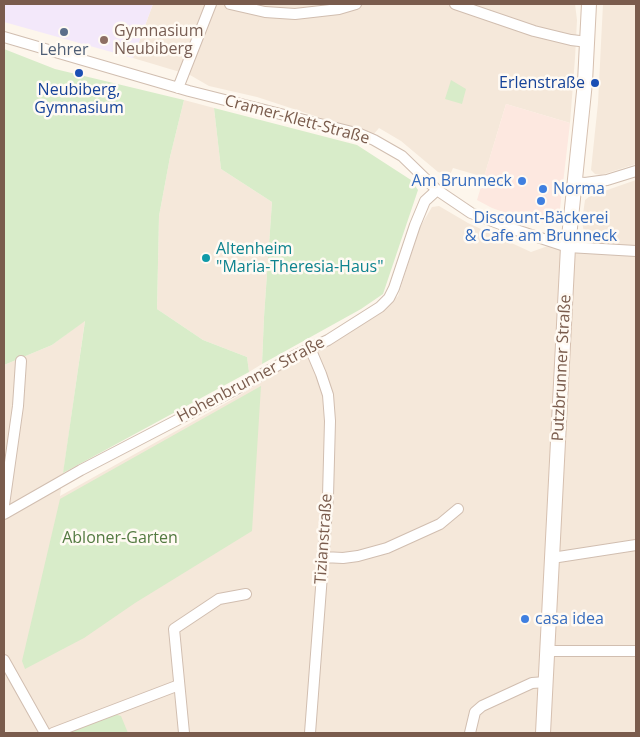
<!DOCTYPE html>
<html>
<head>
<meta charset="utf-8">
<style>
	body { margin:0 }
	#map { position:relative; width:640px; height:737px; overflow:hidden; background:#fdf6ec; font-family:"Open Sans",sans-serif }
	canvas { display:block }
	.frame { position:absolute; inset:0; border:5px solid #7a5c4d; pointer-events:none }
</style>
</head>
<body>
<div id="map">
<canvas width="640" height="737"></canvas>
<div class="frame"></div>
</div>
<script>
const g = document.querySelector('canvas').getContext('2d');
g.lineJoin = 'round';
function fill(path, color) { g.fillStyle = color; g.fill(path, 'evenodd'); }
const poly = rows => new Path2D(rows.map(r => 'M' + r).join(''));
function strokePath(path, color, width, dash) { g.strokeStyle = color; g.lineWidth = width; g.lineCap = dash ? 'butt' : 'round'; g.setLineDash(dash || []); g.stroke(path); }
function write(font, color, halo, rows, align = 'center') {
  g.font = font + ' "Open Sans",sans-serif'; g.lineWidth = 5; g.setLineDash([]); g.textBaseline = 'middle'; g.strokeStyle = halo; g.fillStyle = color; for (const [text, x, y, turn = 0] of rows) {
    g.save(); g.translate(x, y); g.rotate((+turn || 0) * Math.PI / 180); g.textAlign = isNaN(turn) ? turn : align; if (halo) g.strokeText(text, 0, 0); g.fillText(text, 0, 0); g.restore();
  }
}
const residential = poly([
	[153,4,575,4,577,20,575,58,570,123,506,104,484,177,453,168,450,175,438,172,401,141,379,128,373,135,257,97,209,86,190,75,133,58],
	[603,4,636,4,636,164,601,175,595,174,591,170,598,103],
	[184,100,214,108,221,169,272,202,264,317,262,364,249,372,247,357,203,340,157,309,159,216,170,157],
	[636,180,636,733,4,733,4,365,52,345,85,320,60,496,233,399,382,310,398,296,420,227,432,207,439,206,468,223,531,252,584,233,582,221,585,200,590,196]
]);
const commercial = poly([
	[506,104,570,123,560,209,554,217,548,221,541,223,531,222,492,208,477,200]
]);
const education = poly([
	[5,4,153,4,133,58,4,22]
]);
const green = poly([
	[4,49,55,69,184,100,170,157,159,216,157,309,203,340,247,357,249,372,63,473,85,321,52,345,4,365],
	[451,80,466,89,462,104,445,99],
	[214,108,357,145,411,180,418,190,383,294,361,309,262,364,264,317,272,202,221,169],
	[261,386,252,531,135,603,84,638,25,669,22,661,60,499],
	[114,714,121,716,128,733,67,733]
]);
const minor = poly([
	[230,4,265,12,295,14,339,9,356,4],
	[455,4,534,31,571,40,588,42],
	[4,37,189,91,360,134,374,140,402,156,437,190,471,213,516,230,568,247,636,251],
	[178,88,211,4],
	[575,182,585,183,607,180,636,171],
	[4,505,18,406,21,361],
	[4,514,81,470,233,391,294,356,328,340,380,307,389,298,394,288,415,225,425,201,437,190],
	[323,557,343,558,358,556,387,548,440,524,458,509],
	[552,558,636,545],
	[547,651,636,651],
	[4,660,45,733],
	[53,733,179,685],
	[184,733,174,629,219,599,246,594],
	[310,733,328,496,330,421,328,395,321,374,310,348],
	[470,733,475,712,482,706,532,683,546,682]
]);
const secondary = poly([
	[543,733,568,247,585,82,589,4]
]);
const markers = [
	[64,32,5,"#5c6f8a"],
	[104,40,5,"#8d6e63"],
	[79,73,5,"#1a4fb4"],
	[595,83,5,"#1a4fb4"],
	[522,181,5,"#3f7fe0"],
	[543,189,5,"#3f7fe0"],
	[541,201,5,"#3f7fe0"],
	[206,258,5,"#0f9aa8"],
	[525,619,5,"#3f7fe0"]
];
const educationNames = [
	["Gymnasium",114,31],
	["Neubiberg",114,49]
];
const serviceNames = [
	["Lehrer",64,50]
];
const transitNames = [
	["Erlenstraße",585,83],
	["Neubiberg,",79,90,"center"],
	["Gymnasium",79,108,"center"]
];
const streetNames = [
	["Cramer-Klett-Straße",297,120,15],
	["Putzbrunner Straße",562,368,-87],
	["Hohenbrunner Straße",251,380,-28],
	["Tizianstraße",324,539,-86]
];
const shopNames = [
	["Am Brunneck",512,181,"right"],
	["Norma",553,189],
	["Discount-Bäckerei",541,218,"center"],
	["& Cafe am Brunneck",541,236,"center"],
	["casa idea",535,619]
];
const cultureNames = [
	["Altenheim",216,249],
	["\"Maria-Theresia-Haus\"",216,267]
];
const parkNames = [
	["Abloner-Garten",120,538]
];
fill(residential, '#f5e8da');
fill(commercial, '#fde8e0');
fill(education, '#f3e8fa');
fill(green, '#d8ecc9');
strokePath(minor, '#d1beb0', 12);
strokePath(secondary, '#d6c0b0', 16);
strokePath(minor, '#fff', 10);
strokePath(secondary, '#fff', 14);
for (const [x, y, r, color] of markers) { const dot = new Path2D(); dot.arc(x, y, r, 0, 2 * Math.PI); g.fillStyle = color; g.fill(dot); strokePath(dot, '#fffaf3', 2); }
write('16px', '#785e54', '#fffaf3', educationNames, 'left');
write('16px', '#4e5e75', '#fffaf3', serviceNames);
write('16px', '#164399', '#fffaf3', transitNames, 'right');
write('16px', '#7a5c4d', '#fffaf3', streetNames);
write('16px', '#366cbe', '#fffaf3', shopNames, 'left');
write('16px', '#0d838f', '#fffaf3', cultureNames, 'left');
write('16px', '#537a41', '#fffaf3', parkNames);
</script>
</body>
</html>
